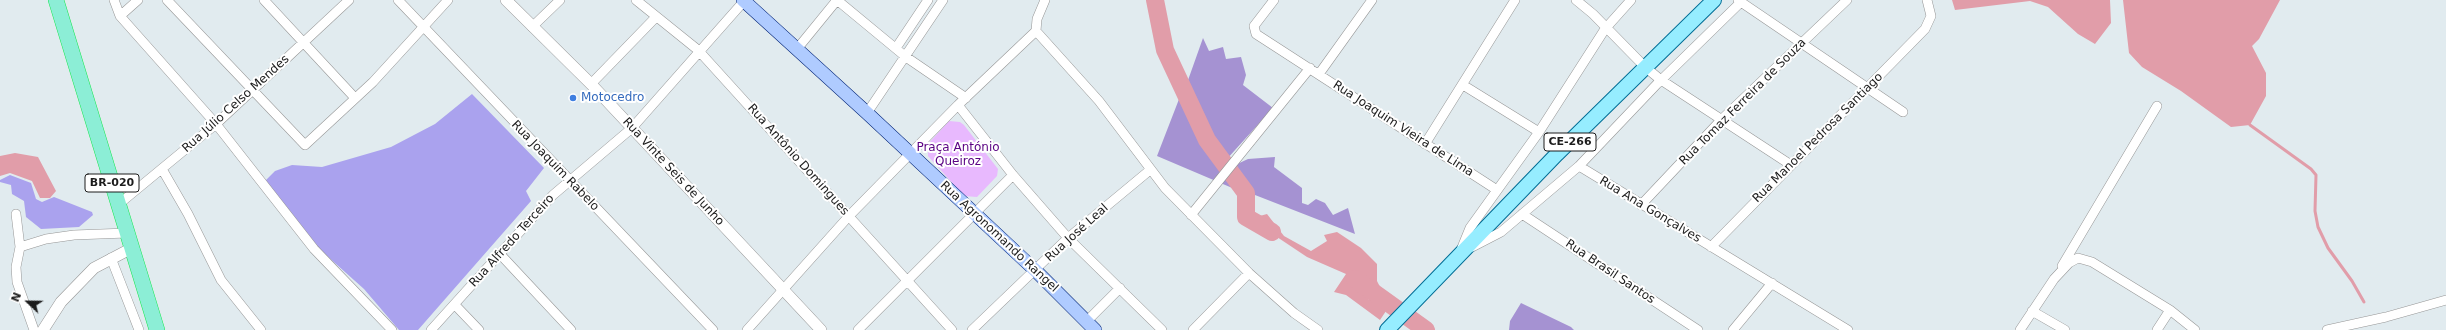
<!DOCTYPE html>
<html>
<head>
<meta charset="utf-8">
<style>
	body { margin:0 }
	#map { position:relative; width:2446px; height:330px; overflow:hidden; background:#e1ebef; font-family:"DejaVu Sans",sans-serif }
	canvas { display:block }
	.north { position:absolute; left:8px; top:282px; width:40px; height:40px; -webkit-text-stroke:3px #fff; paint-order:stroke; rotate:292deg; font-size:11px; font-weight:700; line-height:16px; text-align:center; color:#1c1c1c }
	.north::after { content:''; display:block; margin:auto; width:14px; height:18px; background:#1c1c1c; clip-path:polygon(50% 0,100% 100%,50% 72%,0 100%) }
</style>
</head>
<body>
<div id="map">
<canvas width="2446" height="330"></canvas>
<div class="north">N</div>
</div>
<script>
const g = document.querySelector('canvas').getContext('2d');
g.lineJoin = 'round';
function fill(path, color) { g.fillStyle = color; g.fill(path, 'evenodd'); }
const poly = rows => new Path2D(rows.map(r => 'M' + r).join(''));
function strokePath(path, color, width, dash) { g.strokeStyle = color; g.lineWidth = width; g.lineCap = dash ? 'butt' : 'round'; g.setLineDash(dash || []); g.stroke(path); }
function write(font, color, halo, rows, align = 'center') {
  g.font = font + ' "DejaVu Sans",sans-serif'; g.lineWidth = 4; g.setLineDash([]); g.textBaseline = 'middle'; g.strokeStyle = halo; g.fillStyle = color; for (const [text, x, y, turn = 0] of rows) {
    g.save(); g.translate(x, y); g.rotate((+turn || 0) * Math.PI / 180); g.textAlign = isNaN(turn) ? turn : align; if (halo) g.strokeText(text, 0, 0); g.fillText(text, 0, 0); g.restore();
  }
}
const grass = poly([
	[472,94,544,168,526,191,531,201,418,330,399,330,364,289,317,247,264,182,275,171,292,165,322,167,391,147,435,124],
	[10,175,31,183,36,199,42,202,54,197,92,212,93,215,79,227,41,229,26,217,24,201,12,194,11,185,0,182,0,180]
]);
const forest = poly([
	[1203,38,1209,51,1223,47,1226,59,1241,57,1246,75,1243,85,1273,108,1226,160,1210,137,1187,83],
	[1181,94,1201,139,1237,190,1157,156],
	[1275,157,1274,167,1302,188,1302,203,1308,205,1316,199,1325,203,1333,215,1348,208,1355,234,1255,195,1233,166,1248,159],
	[1521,303,1571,327,1574,330,1509,330,1510,321]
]);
const park = poly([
	[949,121,960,122,964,125,998,169,997,176,977,197,964,196,928,156,928,144]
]);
const water = poly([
	[1952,0,2110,0,2111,23,2095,44,2078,34,2048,7,2030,1,1955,10],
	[2123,0,2280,0,2259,39,2252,46,2266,73,2266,96,2250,125,2231,127,2181,91,2142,67,2129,53],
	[15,153,38,157,56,191,50,198,40,198,32,181,10,173,0,176,0,156],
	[1242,193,1256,217,1267,214,1284,236,1311,251,1327,241,1324,235,1337,232,1361,248,1377,264,1377,281,1381,289,1368,299,1388,308,1380,320,1346,295,1334,292,1346,274,1307,257,1244,215]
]);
const stream = poly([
	[2250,125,2311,169,2316,175,2315,211,2318,227,2328,248,2352,281,2364,302]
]);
const river = poly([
	[1155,0,1165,50,1207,140,1246,193,1246,217,1272,232],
	[1355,279,1426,330]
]);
const minor = poly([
	[114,0,120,16,216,124,314,249,392,330],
	[167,0,305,145,373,82,448,0],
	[264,0,355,98],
	[398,0,713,330],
	[636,0,698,50,952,330],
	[837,0,906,57,966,98],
	[1274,0,1254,26,1256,34,1497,190],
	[1576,0,1593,14,1645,67,1661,80,1791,165],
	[1738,0,1903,112],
	[120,16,138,0],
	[532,27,560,0],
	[1036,31,1037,19,1045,0],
	[896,48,928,0],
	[797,49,837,0],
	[1319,74,1372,0],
	[591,84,656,17],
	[1463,85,1539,132],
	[958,105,1013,175,1068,238,1162,330],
	[867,113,943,0],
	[1425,144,1515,0],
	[1579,166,1657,84,1741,2],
	[162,169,188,214,221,280,261,330],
	[119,204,216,124,349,0],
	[1641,205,1722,119,1847,0],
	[16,214,20,247,16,267,17,282,34,330],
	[1522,214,1698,330],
	[1191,215,1310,68],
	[20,247,46,239,74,235,127,233],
	[1472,247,1501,232,1579,166,1848,330],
	[1711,247,1925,29,1931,16,1927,0],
	[1461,250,1470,228,1539,132,1605,29,1631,0],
	[499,253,571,330],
	[111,258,139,330],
	[2062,266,2157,106],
	[455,305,479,330],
	[2032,311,2065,330],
	[1087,321,1120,288],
	[431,330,553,195,632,128,745,0],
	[747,330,849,216,958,105,1036,31,1099,101,1165,188,1249,273,1294,313,1318,330],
	[858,330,1013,175],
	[972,330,1068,238,1150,170],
	[1193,330,1249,273],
	[1733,330,1772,283],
	[2020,330,2054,279,2069,263,2078,258,2092,262,2170,310,2195,330],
	[2157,330,2170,310],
	[2327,330,2386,317,2446,300]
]);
const tertiary = poly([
	[506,0,591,84,821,330],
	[43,330,61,302,94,268,132,248]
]);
const secondary = poly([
	[743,0,867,113,1036,271,1095,330]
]);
const primary = poly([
	[1387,330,1557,154,1714,0]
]);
const trunk = poly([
	[56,0,157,330]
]);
const markers = [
	[573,98,4,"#3f7fe0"]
];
const shields = [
	[1570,142,52],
	[112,183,54]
];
const shieldNames = [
	["CE-266",1570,142],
	["BR-020",112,183]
];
const shopNames = [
	["Motocedro",581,98]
];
const streetNames = [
	["Rua Tomaz Ferreira de Souza",1743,102,-45],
	["Rua Júlio Celso Mendes",236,104,-42],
	["Rua Joaquim Vieira de Lima",1403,129,33],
	["Rua Manoel Pedrosa Santiago",1818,138,-45],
	["Rua Antônio Domingues",798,160,48],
	["Rua Joaquim Rabelo",555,166,46],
	["Rua Vinte Seis de Junho",673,172,47],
	["Rua Ana Gonçalves",1650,210,31],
	["Rua José Leal",1077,233,-42],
	["Rua Agronomando Rangel",999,237,43],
	["Rua Alfredo Terceiro",512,241,-48],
	["Rua Brasil Santos",1610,272,34]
];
const parkNames = [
	["Praça António",958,148],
	["Queiroz",958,162]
];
fill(grass, '#aaa2ee');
fill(forest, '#a592d2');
fill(park, '#e8b9fe');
fill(water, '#e19da9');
strokePath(stream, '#e19da9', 3);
strokePath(river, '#e19da9', 18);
strokePath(minor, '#969696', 10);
strokePath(tertiary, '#969696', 12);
strokePath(secondary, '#002377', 14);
strokePath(primary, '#006d95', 16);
strokePath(trunk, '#15e64a', 16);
strokePath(minor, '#fff', 9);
strokePath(tertiary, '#fff', 11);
strokePath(secondary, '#afcbff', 13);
strokePath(primary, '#96edff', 14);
strokePath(trunk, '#8ceed6', 15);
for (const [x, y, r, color] of markers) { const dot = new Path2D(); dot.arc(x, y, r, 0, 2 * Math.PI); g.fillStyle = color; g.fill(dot); strokePath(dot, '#fff', 1.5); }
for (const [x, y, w] of shields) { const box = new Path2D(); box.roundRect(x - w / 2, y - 9, w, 18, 3); g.fillStyle = '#fff'; g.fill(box); strokePath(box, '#1c1c1c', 1); }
write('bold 11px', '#1c1c1c', null, shieldNames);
write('12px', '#366cbe', '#fff', shopNames, 'left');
write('12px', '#1c1c1c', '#fff', streetNames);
write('12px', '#5a0283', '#fff', parkNames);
</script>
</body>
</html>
